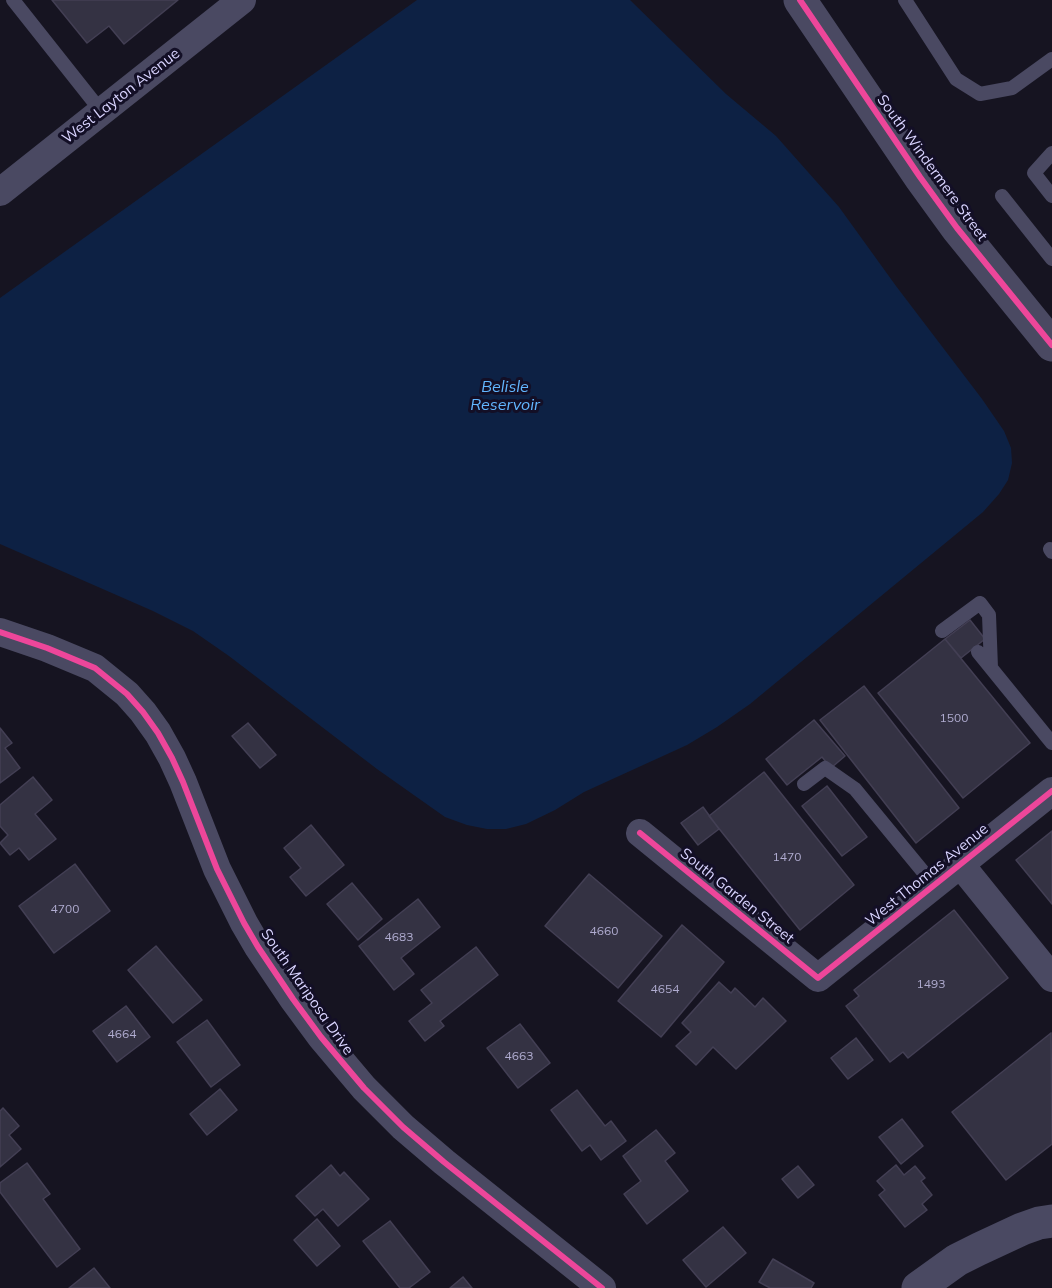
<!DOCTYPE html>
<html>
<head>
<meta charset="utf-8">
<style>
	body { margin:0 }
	canvas { display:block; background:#161421 }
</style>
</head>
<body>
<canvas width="1052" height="1288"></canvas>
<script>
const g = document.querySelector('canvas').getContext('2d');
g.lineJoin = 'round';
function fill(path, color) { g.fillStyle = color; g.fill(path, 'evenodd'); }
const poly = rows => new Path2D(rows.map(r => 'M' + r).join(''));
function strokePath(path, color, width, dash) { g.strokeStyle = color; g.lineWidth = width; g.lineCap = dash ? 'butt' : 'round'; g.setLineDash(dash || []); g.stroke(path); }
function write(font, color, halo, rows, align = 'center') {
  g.font = font + ' Mulish,sans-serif'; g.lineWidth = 6; g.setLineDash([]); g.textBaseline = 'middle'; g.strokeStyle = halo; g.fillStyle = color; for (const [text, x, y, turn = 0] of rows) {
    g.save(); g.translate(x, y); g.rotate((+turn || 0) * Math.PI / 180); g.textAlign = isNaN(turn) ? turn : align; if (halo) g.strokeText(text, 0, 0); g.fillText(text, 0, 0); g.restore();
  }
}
const water = poly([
	[417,0,630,0,726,94,776,136,839,207,896,286,982,399,1004,431,1011,448,1012,463,1008,480,999,494,983,512,750,704,717,727,687,745,584,792,555,810,526,824,506,829,487,829,467,825,445,817,377,769,229,656,193,631,153,611,0,544,0,298]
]);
const building = poly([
	[52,0,178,0,124,44,109,26,87,43,52,0],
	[970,620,985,639,961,658,945,639,970,620],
	[945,639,1030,743,963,798,878,693,945,639],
	[864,686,959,808,916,843,820,720,864,686],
	[814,720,845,756,831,768,822,757,787,785,766,759,814,720],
	[248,723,276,755,260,768,232,736,248,723],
	[0,728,12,743,5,748,20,768,0,783,0,728],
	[764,772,854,885,800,930,709,816,764,772],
	[33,777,52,800,35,814,56,839,29,860,19,848,10,855,0,843,8,835,0,826,0,805,33,777],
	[827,786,867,837,842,856,802,806,827,786],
	[703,807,719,829,698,845,681,823,703,807],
	[311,825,344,865,306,896,290,877,301,868,284,848,311,825],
	[1052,831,1052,904,1016,860,1052,831],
	[75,864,110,911,54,953,19,906,75,864],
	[589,874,662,936,618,988,545,926,589,874],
	[352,883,382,919,358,940,327,904,352,883],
	[418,899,440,927,401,958,414,974,394,990,359,946,418,899],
	[954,910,1008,978,908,1058,903,1052,890,1062,846,1006,859,996,854,990,954,910],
	[682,925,724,962,661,1037,618,1001,682,925],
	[156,946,202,1000,173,1023,128,970,156,946],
	[476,947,498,975,440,1021,444,1026,425,1041,409,1021,432,1003,421,990,476,947],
	[719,982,731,993,735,988,755,1007,763,998,786,1021,736,1069,713,1047,696,1065,676,1046,691,1032,682,1023,719,982],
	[126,1006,150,1037,117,1062,93,1031,126,1006],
	[207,1020,240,1065,211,1087,177,1042,207,1020],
	[520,1024,550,1063,518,1088,487,1048,520,1024],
	[1051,1033,1052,1144,1006,1180,952,1112,1051,1033],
	[856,1038,873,1060,848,1079,831,1058,856,1038],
	[220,1089,237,1110,207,1135,190,1114,220,1089],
	[577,1090,605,1126,611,1121,626,1141,601,1160,590,1145,582,1151,551,1110,577,1090],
	[3,1108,19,1126,9,1135,21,1149,0,1167,0,1111,3,1108],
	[902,1119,923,1146,901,1164,879,1137,902,1119],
	[656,1130,675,1153,665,1161,688,1191,647,1224,624,1194,641,1181,623,1156,656,1130],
	[27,1163,50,1194,43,1199,80,1249,57,1267,0,1192,0,1183,27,1163],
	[331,1165,340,1176,344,1172,369,1199,338,1226,323,1209,315,1216,296,1196,331,1165],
	[896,1165,904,1175,915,1166,925,1178,921,1181,932,1195,922,1204,927,1210,905,1227,879,1195,885,1190,877,1181,896,1165],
	[798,1166,814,1185,798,1198,782,1179,798,1166],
	[317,1219,340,1246,317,1266,294,1240,317,1219],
	[390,1221,430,1272,409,1288,400,1288,363,1241,390,1221],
	[723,1227,746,1253,706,1287,683,1260,723,1227],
	[773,1259,814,1283,811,1288,770,1288,759,1282,773,1259],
	[94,1268,110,1288,69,1288,94,1268],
	[463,1277,472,1288,450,1288,463,1277]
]);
const service = poly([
	[13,0,101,111],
	[905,0,956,79,980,94,1012,88,1052,59],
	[1052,153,1034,173,1052,196],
	[1002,196,1052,259],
	[1050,549,1052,552],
	[942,631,980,603,989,615,991,668],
	[978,652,1052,743],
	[804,784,825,768,855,789,934,885]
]);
const minor = poly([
	[0,192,242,0],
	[0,632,47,648,95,668,127,694,143,712,158,733,172,758,183,782,217,869,244,923,258,947,293,999,321,1037,364,1088,403,1127,444,1162,602,1288],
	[640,833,818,978,1052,791],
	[960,864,1052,978]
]);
const tertiary = poly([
	[800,0,920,177,957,228,1052,345],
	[918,1288,957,1260,979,1249,1022,1229,1039,1223,1052,1221]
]);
const cycleway = poly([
	[800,0,920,177,957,228,1052,345],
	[0,632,47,648,95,668,127,694,143,712,158,733,172,758,183,782,217,869,244,923,258,947,293,999,321,1037,364,1088,403,1127,444,1162,602,1288],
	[640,833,818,978,1052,791]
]);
const numberNames = [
	["1500",954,718],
	["1470",787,857],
	["4700",65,909],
	["4660",604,931],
	["4683",399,937],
	["1493",931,984],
	["4654",665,989],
	["4664",122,1034],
	["4663",519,1056]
];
const streetNames = [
	["West Layton Avenue",121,96,-38],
	["South Windermere Street",932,168,54],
	["West Thomas Avenue",927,875,-39],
	["South Garden Street",737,896,39],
	["South Mariposa Drive",307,992,55]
];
const waterNames = [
	["Belisle",505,387],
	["Reservoir",505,405]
];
fill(water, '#0d2144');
fill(building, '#343243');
strokePath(building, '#433f54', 1.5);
strokePath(service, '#4a4962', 14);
strokePath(minor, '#4a4962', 28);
strokePath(tertiary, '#4a4962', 33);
strokePath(cycleway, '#ed469a', 6);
write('12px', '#b0acd0', null, numberNames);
write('15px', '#d9d4ff', '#130f26', streetNames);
write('italic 16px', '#62b6ff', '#130f26', waterNames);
</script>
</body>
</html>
